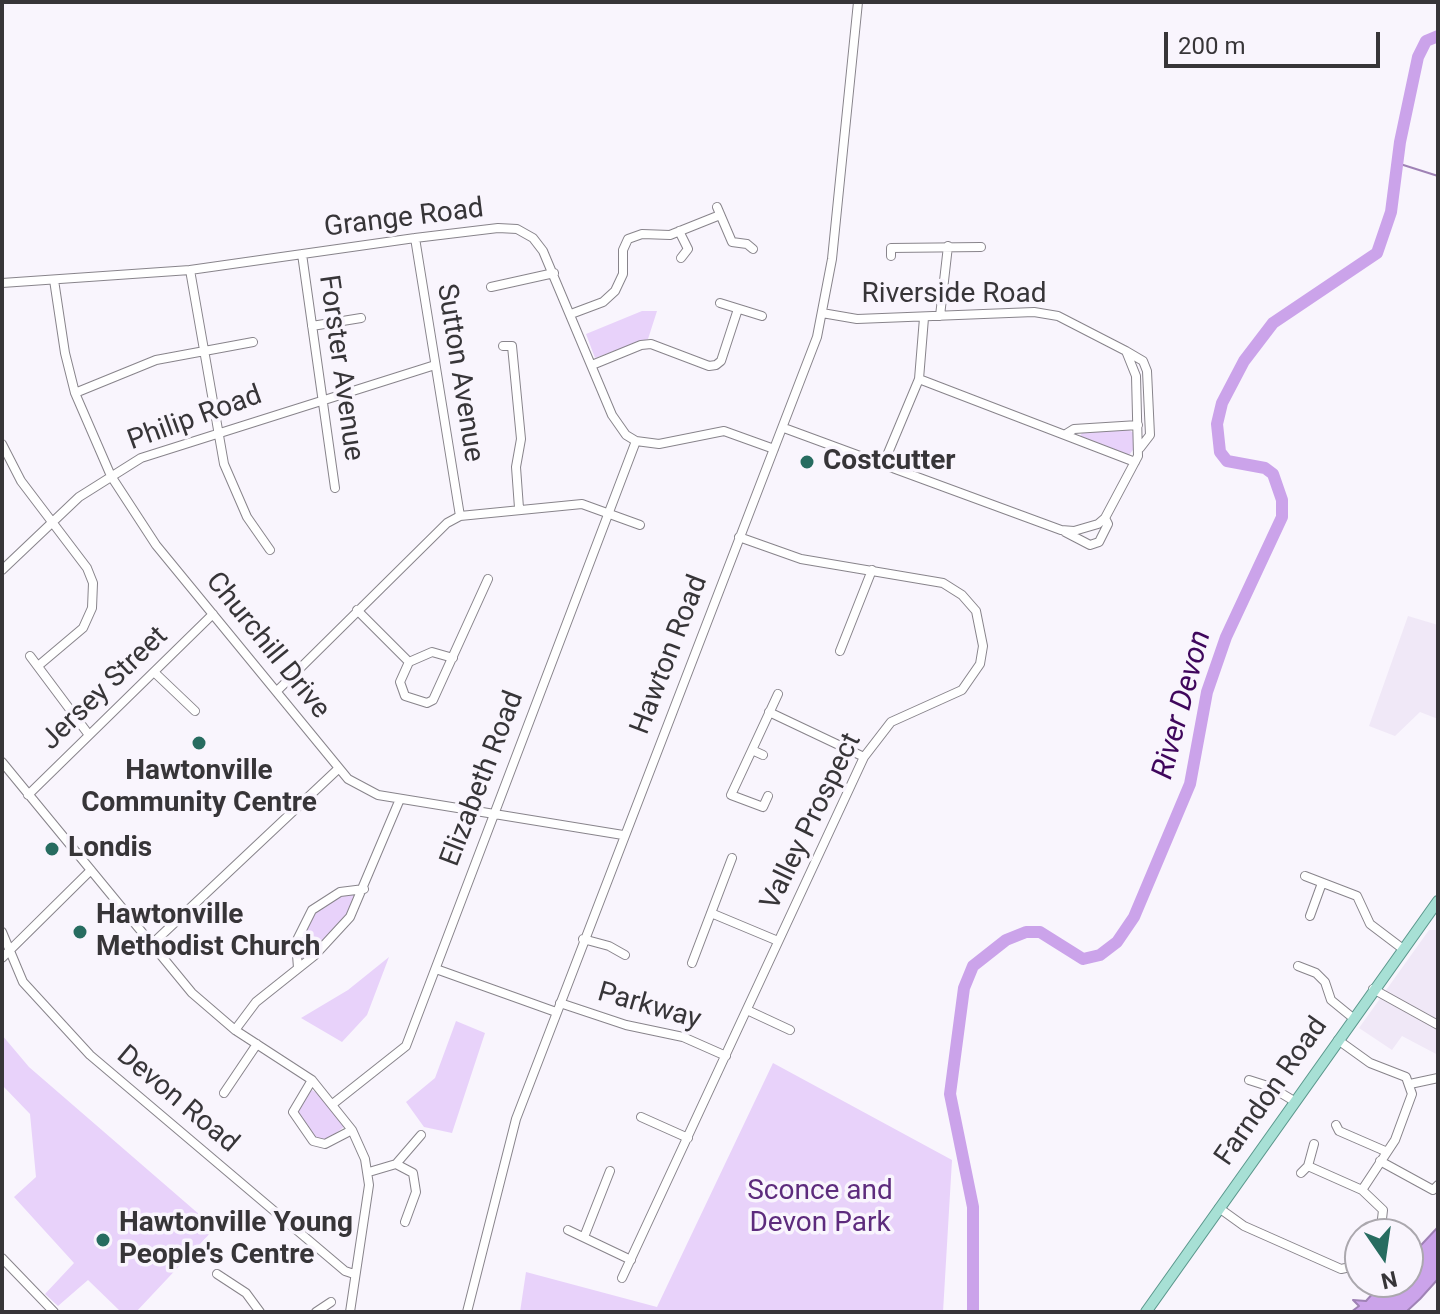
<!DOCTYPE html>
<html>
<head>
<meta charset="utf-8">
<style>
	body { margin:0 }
	#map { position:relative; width:1440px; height:1314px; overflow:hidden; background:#f9f5fd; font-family:Roboto,sans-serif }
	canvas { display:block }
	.frame { position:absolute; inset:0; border:4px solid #373538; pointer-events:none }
	.north { position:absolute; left:1344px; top:1218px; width:80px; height:80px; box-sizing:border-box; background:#f9f5fd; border:2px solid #aba8ae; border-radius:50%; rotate:167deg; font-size:22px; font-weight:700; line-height:32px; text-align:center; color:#373538 }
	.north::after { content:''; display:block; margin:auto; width:28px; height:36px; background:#276c60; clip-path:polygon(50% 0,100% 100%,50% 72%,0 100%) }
	.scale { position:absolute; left:1164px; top:32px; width:216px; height:36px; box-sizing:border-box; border:4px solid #373538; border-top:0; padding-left:10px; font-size:24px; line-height:28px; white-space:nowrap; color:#373538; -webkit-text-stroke:6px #f9f5fd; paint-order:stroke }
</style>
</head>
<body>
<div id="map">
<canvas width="1440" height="1314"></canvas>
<div class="frame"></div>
<div class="north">N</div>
<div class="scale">200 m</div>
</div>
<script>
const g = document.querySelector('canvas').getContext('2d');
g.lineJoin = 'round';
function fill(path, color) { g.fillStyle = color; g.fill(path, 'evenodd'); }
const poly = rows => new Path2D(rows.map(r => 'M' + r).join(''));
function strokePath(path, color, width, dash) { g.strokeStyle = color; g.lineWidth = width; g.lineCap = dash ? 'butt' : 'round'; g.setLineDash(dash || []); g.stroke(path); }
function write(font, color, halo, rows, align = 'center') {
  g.font = font + ' Roboto,sans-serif'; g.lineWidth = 7; g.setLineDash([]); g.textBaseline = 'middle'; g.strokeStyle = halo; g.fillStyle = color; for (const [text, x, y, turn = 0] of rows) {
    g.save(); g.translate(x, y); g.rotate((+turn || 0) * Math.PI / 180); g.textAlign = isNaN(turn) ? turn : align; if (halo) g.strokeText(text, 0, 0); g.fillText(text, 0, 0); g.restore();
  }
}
const built = poly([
	[1408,616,1438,625,1438,719,1420,712,1395,736,1369,726],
	[1429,930,1438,930,1438,1055,1402,1036,1392,1050,1359,1028]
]);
const green = poly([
	[642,311,657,311,648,339,595,358,586,334],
	[1128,429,1135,434,1136,446,1129,455,1080,436,1082,433],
	[354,893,356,900,339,927,307,958,301,958,303,935,313,915,337,897],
	[389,957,367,1015,342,1042,301,1018,348,990],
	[456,1021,485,1033,452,1133,424,1127,406,1102,435,1078],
	[2,1035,29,1067,215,1228,136,1312,121,1312,88,1280,58,1306,45,1294,74,1263,14,1197,36,1177,30,1114,2,1085],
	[773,1063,952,1160,943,1312,520,1312,526,1272,657,1307],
	[310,1089,321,1095,345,1126,326,1141,315,1138,298,1118,297,1108]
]);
const water = poly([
	[1438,1227,1438,1279,1420,1299,1406,1312,1351,1312,1359,1306,1353,1300,1366,1301,1383,1282,1408,1282,1408,1259,1438,1227]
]);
const stream = poly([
	[1397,163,1438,176]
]);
const river = poly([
	[973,1312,973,1207,950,1094,964,988,973,966,1006,940,1026,932,1040,932,1083,959,1100,955,1117,942,1134,917,1190,784,1207,692,1226,637,1282,517,1282,500,1273,474,1265,468,1227,461,1220,452,1217,424,1222,403,1244,361,1273,323,1377,253,1391,212,1400,142,1418,57,1426,41,1438,36]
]);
const minor = poly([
	[717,207,732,242,747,244,753,249],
	[679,231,688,249,681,258],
	[415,238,460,516],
	[302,254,335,488],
	[891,256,891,248,981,247],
	[190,270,224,464,247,517,270,550],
	[54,280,65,353,75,393,111,476,156,545,348,779,378,795,623,835],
	[2,283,190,270,415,238,498,228,517,229,533,238,543,251,612,415,626,435,636,441,659,444,724,431,774,449],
	[491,287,554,273],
	[720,303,762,316],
	[571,314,603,302,615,291,623,274,623,250,628,239,642,234,670,235,720,215],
	[940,316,948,246],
	[312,326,361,318],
	[503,346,512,346,521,439,516,467,519,508],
	[1126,351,1143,361,1147,371,1150,435,1140,448],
	[592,365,641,345,651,344,709,366,716,365,721,361,738,309],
	[919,379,1135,462],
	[75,393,156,360,253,342],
	[784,428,1061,530,1074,531,1098,524,1105,518,1138,456,1136,376,1126,351,1058,316,1034,312,857,319,822,313],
	[1066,434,1074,429,1138,425],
	[2,444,21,481,87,568,93,583,92,608,83,628,38,666],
	[883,465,919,379,924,318],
	[1065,532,1090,545,1099,542,1108,524,1105,518],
	[2,570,79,497,141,458,435,365],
	[357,610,409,662,400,682,405,696,427,703,433,700,488,579],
	[840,651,872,570],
	[30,656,89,735],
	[409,662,432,652,453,658],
	[154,672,195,711],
	[278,690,447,523,460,516,582,504,640,525],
	[769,712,864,757],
	[752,750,731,795,763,807,768,796],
	[763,755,752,750,778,694],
	[2,762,192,993,235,1030,312,1080,352,1130,365,1159,369,1185,350,1312],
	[28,795,213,614],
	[1305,876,1357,896,1370,924,1403,949],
	[711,913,778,941],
	[1310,916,1322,883],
	[2,932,23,982,90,1055,345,1271,354,1274],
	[583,939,609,946,625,955],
	[152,944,338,769],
	[2,958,91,870],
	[692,963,732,858],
	[1298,966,1316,973,1325,982,1331,1000,1353,1018],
	[298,968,296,942,312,910,340,892,364,889],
	[436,969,556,1012],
	[1373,989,1438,1025],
	[560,1003,626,1025,683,1037,726,1056],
	[747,1010,790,1030],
	[235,1030,256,1002,315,955,350,917,400,799],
	[1338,1040,1370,1063,1406,1077,1412,1094,1395,1140,1362,1190],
	[312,1080,293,1112,313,1141,325,1144,352,1130],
	[1249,1080,1271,1087,1294,1101],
	[1410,1084,1438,1078],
	[224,1093,257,1044],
	[334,1103,406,1046,636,441],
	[641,1117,688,1138],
	[1336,1125,1339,1131,1385,1151],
	[1380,1161,1433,1190,1438,1185],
	[396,1164,421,1135],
	[1308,1166,1314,1144],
	[369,1172,396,1164,413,1173,416,1192,405,1222],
	[1301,1173,1308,1166,1362,1190,1383,1210,1382,1219],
	[1219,1208,1244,1226,1341,1269,1360,1265],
	[568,1230,631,1260],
	[584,1237,610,1171],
	[2,1258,54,1312],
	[217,1274,246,1293,260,1312],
	[622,1278,864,757,891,722,962,690,980,664,983,646,976,611,962,595,943,583,801,559,739,537],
	[316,1312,331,1302],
	[467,1312,516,1119,817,337,832,259,858,2]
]);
const major = poly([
	[1146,1312,1438,901]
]);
const markers = [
	[807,462,8,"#276c60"],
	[199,743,8,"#276c60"],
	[52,849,8,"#276c60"],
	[80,932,8,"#276c60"],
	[103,1240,8,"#276c60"]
];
const streetNames = [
	["Grange Road",404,219,-7],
	["Riverside Road",954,295],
	["Forster Avenue",340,368,82],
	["Sutton Avenue",459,373,81],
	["Philip Road",195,419,-20],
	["Churchill Drive",267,646,51],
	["Hawton Road",670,655,-69],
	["Jersey Street",105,689,-44],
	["Elizabeth Road",483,779,-69],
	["Valley Prospect",812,822,-64],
	["Parkway",649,1007,16],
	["Farndon Road",1272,1092,-55],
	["Devon Road",177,1100,40]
];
const poiNames = [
	["Costcutter",823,462],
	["Hawtonville",199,772,"center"],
	["Community Centre",199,804,"center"],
	["Londis",68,849],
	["Hawtonville",96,916],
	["Methodist Church",96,948],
	["Hawtonville Young",119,1224],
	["People's Centre",119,1256]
];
const parkNames = [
	["Sconce and",820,1192],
	["Devon Park",820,1224]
];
const waterNames = [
	["River Devon",1183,705,-75]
];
fill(built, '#f0e8f7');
fill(green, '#e8d2fa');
fill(water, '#cba3ea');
strokePath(water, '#9f82b5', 2);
strokePath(stream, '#9f82b5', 2);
strokePath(river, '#cba3ea', 12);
strokePath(minor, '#88848b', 10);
strokePath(major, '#5a978c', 12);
strokePath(minor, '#fff', 8);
strokePath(major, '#a7e0d5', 10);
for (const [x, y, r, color] of markers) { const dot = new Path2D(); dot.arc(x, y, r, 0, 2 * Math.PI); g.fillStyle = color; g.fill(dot); strokePath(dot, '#f9f5fd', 3); }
write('28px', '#373538', '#f9f5fd', streetNames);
write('bold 28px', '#373538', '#f9f5fd', poiNames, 'left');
write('28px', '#5d2b7d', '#f9f5fd', parkNames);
write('italic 30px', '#3f065c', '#f9f5fd', waterNames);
</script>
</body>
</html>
